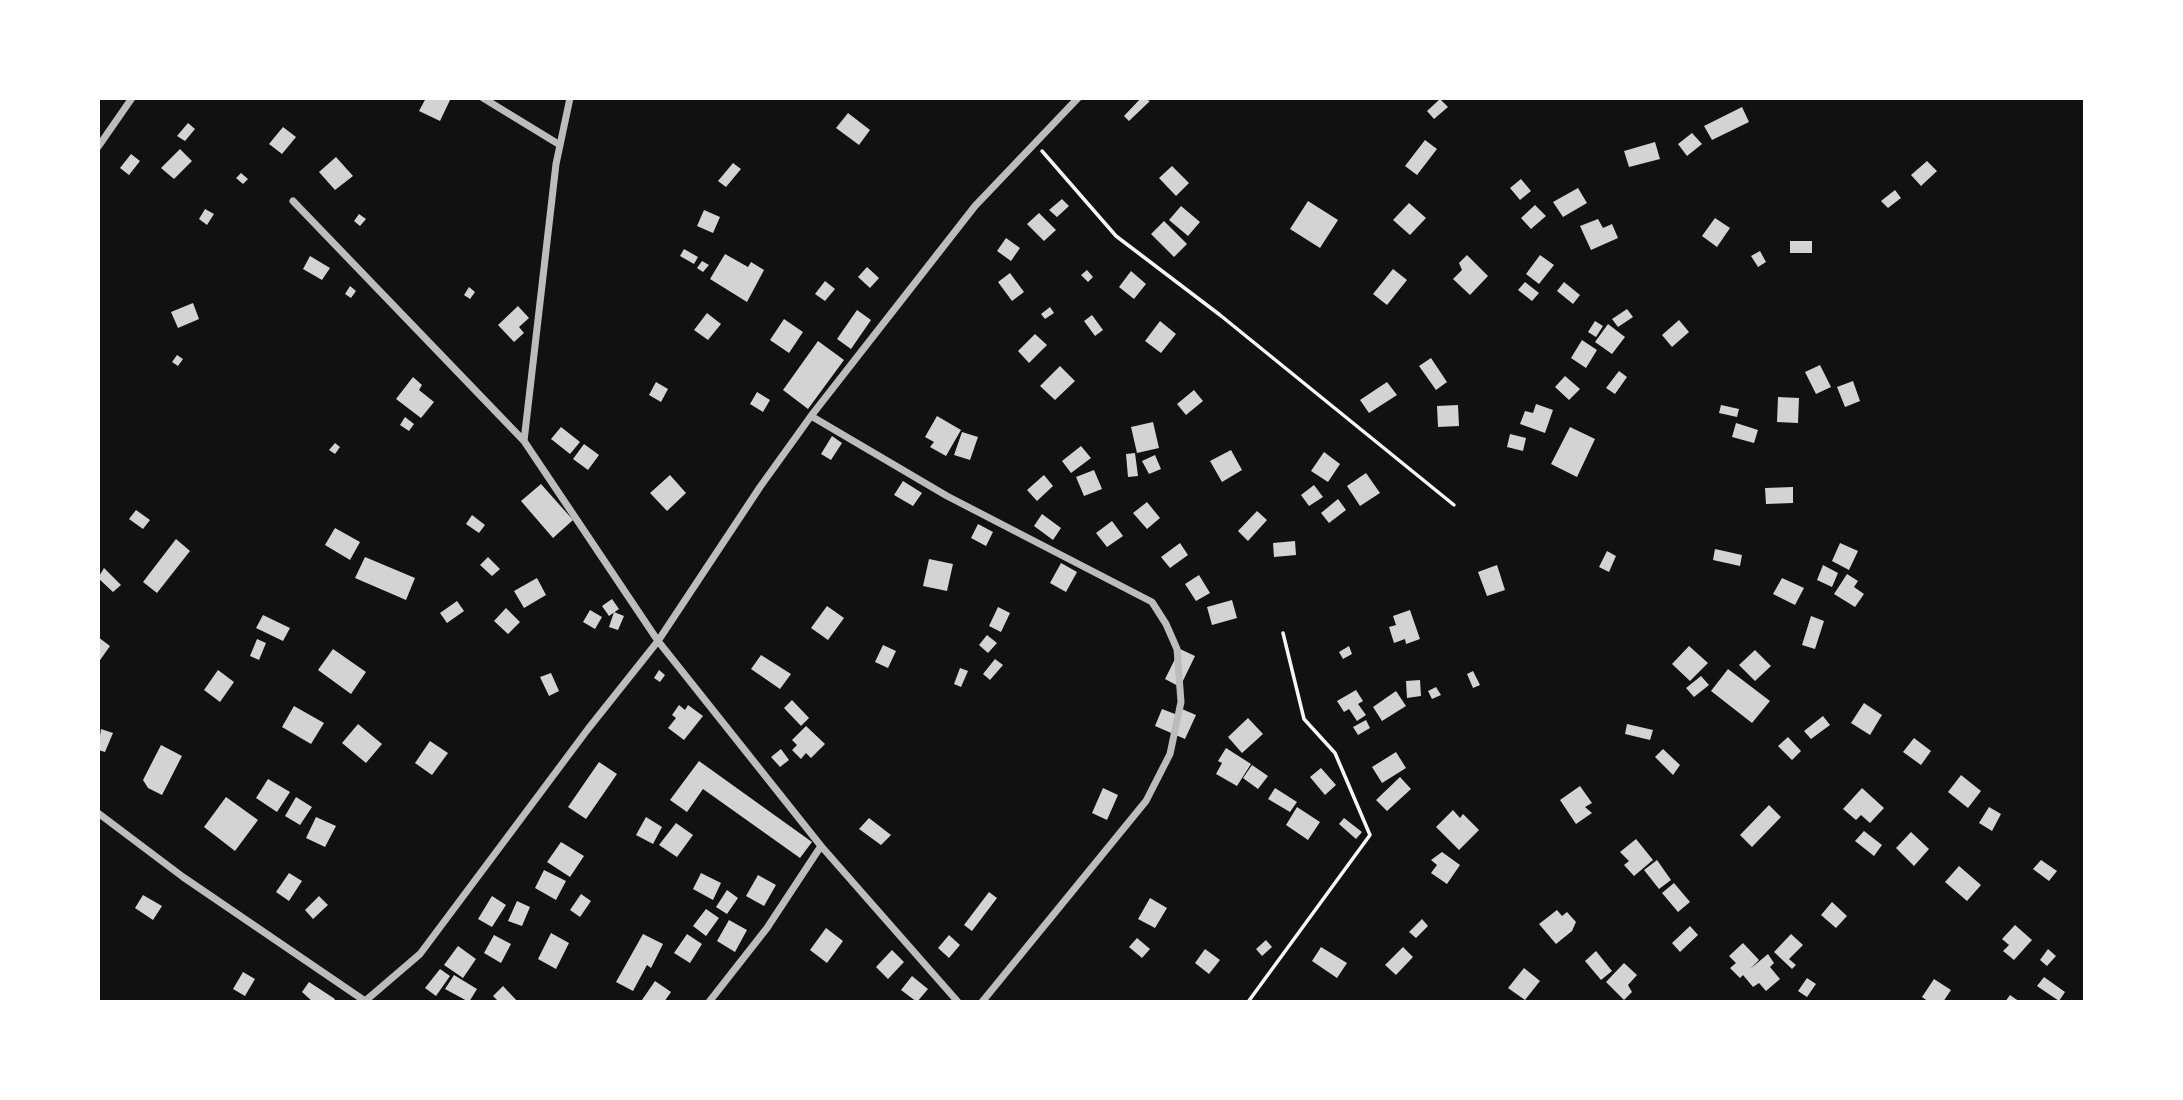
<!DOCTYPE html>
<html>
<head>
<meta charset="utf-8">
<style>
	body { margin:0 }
	#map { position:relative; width:2183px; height:1100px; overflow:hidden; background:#111; font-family:"Alegreya Sans",sans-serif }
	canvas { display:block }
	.frame { position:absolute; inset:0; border:100px solid #fff; pointer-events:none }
</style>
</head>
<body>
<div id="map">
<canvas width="2183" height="1100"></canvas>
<div class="frame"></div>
</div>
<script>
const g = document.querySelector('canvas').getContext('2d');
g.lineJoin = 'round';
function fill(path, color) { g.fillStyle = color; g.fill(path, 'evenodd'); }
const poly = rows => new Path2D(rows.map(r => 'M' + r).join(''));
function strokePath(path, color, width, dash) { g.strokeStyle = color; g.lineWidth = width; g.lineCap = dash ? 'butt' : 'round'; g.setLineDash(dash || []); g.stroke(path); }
const building = poly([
	[426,98,451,98,440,121,419,111],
	[1141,98,1150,101,1129,121,1124,116],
	[1440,99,1448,107,1434,119,1427,111],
	[1742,107,1749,122,1712,140,1704,126],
	[848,113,870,130,859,145,836,128],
	[188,123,195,129,185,141,177,136],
	[283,127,296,137,282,154,269,144],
	[1692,133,1702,144,1687,156,1678,144],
	[1425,140,1437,149,1417,175,1405,166],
	[1655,142,1660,159,1629,167,1624,151],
	[180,149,192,161,174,179,161,168],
	[131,154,140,161,129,175,120,168],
	[336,157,353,176,335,190,319,172],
	[1927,161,1937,171,1921,186,1911,175],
	[733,163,741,169,726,187,718,181],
	[1172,166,1189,183,1176,196,1159,178],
	[241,173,248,179,243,184,236,178],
	[1521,179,1531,191,1520,200,1510,188],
	[1578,188,1587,203,1563,217,1553,202],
	[1895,190,1901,198,1888,208,1881,201],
	[1062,199,1069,206,1057,217,1049,210],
	[1308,201,1338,220,1320,248,1290,229],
	[1409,203,1426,218,1410,235,1393,220],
	[1535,205,1546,216,1531,229,1521,218],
	[1181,206,1200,222,1188,236,1169,220],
	[205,209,214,214,207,225,199,219],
	[704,210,720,217,713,233,697,226],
	[1039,213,1056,230,1044,241,1027,224],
	[359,214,366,219,360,226,354,221],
	[1715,218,1730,228,1717,247,1702,236],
	[1598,219,1603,228,1612,224,1618,238,1591,250,1580,226],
	[1164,221,1187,244,1174,257,1151,234],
	[1006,238,1020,248,1011,261,997,251],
	[1790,241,1812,241,1812,253,1790,253],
	[684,249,698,257,694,264,680,256],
	[1760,251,1766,262,1758,267,1751,256],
	[725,254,748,267,751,262,764,270,747,302,710,279],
	[1467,255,1488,276,1470,295,1453,279,1462,270,1459,263],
	[1540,255,1554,265,1539,284,1526,274],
	[310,256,330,268,322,280,303,269],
	[702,261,709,265,703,272,697,268],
	[867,267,879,278,870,288,858,277],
	[1393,269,1407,280,1387,305,1373,294],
	[1087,270,1093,277,1088,282,1081,275],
	[1131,271,1146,284,1134,299,1119,287],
	[1010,273,1024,292,1012,301,998,282],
	[825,281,835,289,825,301,815,294],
	[1525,282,1539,293,1532,301,1518,290],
	[1564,282,1580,295,1573,304,1557,291],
	[350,286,356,291,351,298,345,294],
	[469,287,475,292,470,299,464,295],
	[193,303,199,319,178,328,171,312],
	[518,306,529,318,519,327,524,333,514,342,498,325],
	[1050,307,1054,313,1045,319,1041,314],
	[1627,309,1633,317,1618,327,1612,319],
	[857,310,871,320,851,349,837,339],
	[707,313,721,324,708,340,694,330],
	[1092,315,1103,330,1095,336,1084,321],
	[784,319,803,332,789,353,770,340],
	[1679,320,1689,332,1672,347,1662,335],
	[1160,321,1176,334,1161,353,1145,341],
	[1595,321,1603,326,1596,337,1588,332],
	[1608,324,1625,337,1612,354,1595,342],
	[1035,334,1047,345,1029,363,1018,351],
	[1582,340,1597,350,1586,368,1571,358],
	[818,341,844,360,808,409,783,390],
	[177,355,183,359,178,366,172,362],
	[1431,358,1447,382,1436,390,1419,366],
	[1820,365,1831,387,1816,394,1805,372],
	[1060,366,1075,381,1055,400,1040,386],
	[1619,371,1627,377,1615,394,1606,388],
	[1565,376,1580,389,1569,400,1555,387],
	[413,377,422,385,419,390,434,402,421,418,396,399],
	[1853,381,1860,401,1845,407,1837,387],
	[656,382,668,389,661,402,649,395],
	[1387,382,1397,395,1369,413,1360,400],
	[1194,390,1203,401,1186,415,1177,404],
	[757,392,770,400,763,412,750,404],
	[1778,397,1799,398,1798,423,1777,422],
	[1536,404,1553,410,1545,433,1520,424,1525,411,1533,413],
	[1458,405,1459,426,1438,427,1437,406],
	[1721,405,1739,409,1737,417,1719,413],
	[937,416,961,430,946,456,930,447,934,442,925,437],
	[405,417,414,424,409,431,400,425],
	[1153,422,1159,448,1137,453,1131,427],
	[1736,423,1758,430,1754,443,1732,437],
	[561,427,580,442,570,454,551,439],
	[1570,427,1595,439,1577,477,1551,464],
	[962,432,978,437,970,460,954,455],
	[1510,434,1526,438,1523,451,1507,447],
	[832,436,842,443,831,460,821,454],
	[335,443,340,447,335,454,329,450],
	[584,444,599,455,588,470,573,459],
	[1081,446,1091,458,1071,473,1062,461],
	[1231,450,1242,470,1222,482,1210,461],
	[1324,452,1340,464,1328,482,1311,471],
	[1135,453,1138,476,1128,477,1126,454],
	[1155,455,1161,469,1149,474,1142,461],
	[1094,470,1102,489,1084,496,1076,477],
	[1366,473,1380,493,1360,506,1347,486],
	[670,475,686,493,667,511,650,493],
	[1044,475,1053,486,1037,501,1027,490],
	[903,481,922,493,913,506,894,495],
	[541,484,573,520,553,538,521,501],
	[1314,485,1323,497,1309,506,1301,495],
	[1793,487,1793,503,1766,504,1765,488],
	[1338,499,1346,510,1329,523,1321,513],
	[1147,502,1160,518,1147,529,1133,513],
	[136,510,150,520,143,529,129,519],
	[1257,511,1267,520,1248,541,1238,531],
	[1042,514,1061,528,1053,540,1034,526],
	[472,515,485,525,479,533,466,524],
	[1112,521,1123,536,1107,547,1096,533],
	[978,524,993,532,986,546,971,538],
	[335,528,360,542,350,560,325,545],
	[176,539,190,551,157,593,143,582],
	[1295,541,1296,555,1274,557,1273,543],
	[1180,543,1188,555,1170,568,1161,557],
	[1840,543,1858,551,1849,570,1832,561],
	[1715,549,1742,555,1740,566,1713,560],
	[1607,551,1616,556,1609,572,1599,567],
	[365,557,415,578,406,600,355,578],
	[488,557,500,569,492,576,480,565],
	[929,559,953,564,947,591,923,586],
	[1061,563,1077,572,1066,592,1050,583],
	[1497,565,1505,590,1487,596,1478,572],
	[1823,565,1838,573,1832,587,1817,580],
	[104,568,121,585,113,592,98,578],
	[1847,574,1858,581,1854,587,1864,594,1855,607,1834,594],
	[1199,575,1210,593,1196,601,1185,584],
	[537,578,546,595,524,608,514,591],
	[1782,578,1804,588,1795,605,1773,594],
	[612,599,619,609,609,616,602,606],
	[1232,600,1237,618,1212,625,1207,607],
	[457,601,464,611,447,623,440,613],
	[827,606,844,618,828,640,811,628],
	[998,607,1010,613,1001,632,989,626],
	[506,608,520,622,508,634,494,621],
	[590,610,602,617,595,629,583,622],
	[1410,610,1420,639,1406,644,1405,639,1394,643,1389,627,1396,625,1393,616],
	[614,612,624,616,618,630,609,627],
	[263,615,290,628,283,641,256,628],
	[1811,616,1824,621,1815,649,1802,645],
	[987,635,997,643,988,653,979,645],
	[98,637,110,646,98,663],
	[257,639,266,643,259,660,250,656],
	[883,645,896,651,888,668,875,662],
	[1349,646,1352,654,1343,659,1339,652],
	[1689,646,1708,663,1690,681,1672,664],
	[333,649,366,672,351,694,318,670],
	[1180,649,1195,656,1180,687,1165,679],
	[1755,650,1771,666,1755,681,1739,665],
	[761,655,791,674,780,689,751,669],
	[995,659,1003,665,990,680,983,674],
	[960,668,968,671,961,687,954,684],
	[1728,669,1770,701,1752,723,1711,691],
	[218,670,234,682,220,702,204,690],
	[659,670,665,675,660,682,654,678],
	[1473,671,1480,685,1473,688,1467,674],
	[551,673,559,691,549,696,540,677],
	[1701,676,1709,685,1694,697,1686,688],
	[1420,680,1421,696,1407,698,1406,681],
	[1436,687,1441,695,1432,699,1428,691],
	[1356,690,1363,701,1358,704,1366,715,1357,721,1349,709,1344,712,1337,701],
	[1396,691,1406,706,1382,721,1373,707],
	[792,700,809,718,801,726,784,708],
	[1864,703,1882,715,1870,735,1851,723],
	[679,705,685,710,688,705,703,716,684,740,668,728,676,718,672,715],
	[294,706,324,723,311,744,282,727],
	[1162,709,1175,714,1182,709,1196,715,1185,739,1155,726],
	[1823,716,1830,725,1811,739,1804,731],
	[1248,718,1263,734,1242,753,1228,737],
	[1366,720,1370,728,1358,735,1353,727],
	[358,724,382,744,366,763,342,743],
	[1627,724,1653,730,1650,740,1625,734],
	[806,726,825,744,811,758,806,753,801,759,792,750,797,745,792,740],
	[101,729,113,733,105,752,98,750],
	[1788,737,1801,751,1792,760,1778,746],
	[1914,738,1931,751,1921,765,1903,752],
	[430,741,448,753,432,775,415,763],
	[161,745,182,756,162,795,148,788,143,780],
	[1226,748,1251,764,1237,786,1216,774,1222,763,1218,761],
	[781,749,789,760,780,767,771,757],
	[1663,749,1680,765,1673,775,1655,757],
	[1396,752,1406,768,1382,783,1372,767],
	[699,761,812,842,800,858,703,789,687,812,670,800],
	[599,762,617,774,586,819,568,807],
	[1252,765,1268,776,1258,789,1243,778],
	[1321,768,1336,785,1325,795,1310,777],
	[1961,775,1981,791,1968,808,1948,792],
	[1400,777,1411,789,1387,811,1376,800],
	[268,779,290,792,277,812,256,798],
	[1580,786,1592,803,1585,807,1592,813,1576,824,1560,800],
	[1103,788,1118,795,1107,820,1092,813],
	[1275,788,1297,802,1290,812,1268,799],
	[1862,788,1884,808,1870,823,1861,815,1856,820,1843,809],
	[226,797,258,820,235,851,204,827],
	[296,797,312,807,300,825,285,816],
	[1769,805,1781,817,1752,847,1740,835],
	[1297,807,1320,822,1308,840,1286,825],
	[1989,807,2001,814,1992,831,1979,823],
	[1453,810,1460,818,1463,814,1479,830,1459,850,1436,827],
	[316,817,336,826,325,847,306,838],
	[646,817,662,827,653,844,636,835],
	[869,818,891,835,881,845,859,829],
	[1344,818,1362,832,1356,839,1339,824],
	[676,823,693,835,677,857,659,845],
	[1864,831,1882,845,1874,856,1855,841],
	[1911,832,1929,849,1914,866,1896,848],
	[1636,839,1653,860,1634,876,1624,865,1629,861,1620,852],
	[561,842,584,856,570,877,547,862],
	[1442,852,1460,865,1447,884,1431,873,1437,865,1431,860],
	[1657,860,1671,880,1659,889,1644,870],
	[2041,860,2057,871,2049,881,2033,869],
	[1959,866,1981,885,1967,901,1945,882],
	[544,870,566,881,556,900,535,888],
	[289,873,302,881,289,901,276,892],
	[701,873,721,883,713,900,693,889],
	[758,875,776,885,764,906,746,896],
	[1674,883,1690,902,1678,912,1662,893],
	[727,890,738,898,727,914,716,907],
	[989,892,997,898,972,931,964,925],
	[581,894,591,901,580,917,570,910],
	[143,895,162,906,153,920,135,908],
	[319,896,328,905,313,919,305,910],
	[492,896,506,905,492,927,478,919],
	[1150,898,1167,908,1155,928,1138,919],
	[517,901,530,907,522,926,508,921],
	[1832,902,1847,916,1836,928,1821,915],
	[706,909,719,918,706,936,693,926],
	[1557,910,1562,916,1567,912,1576,922,1572,931,1556,944,1539,924],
	[1422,919,1428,926,1416,938,1409,932],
	[729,920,747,930,735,952,717,941],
	[2015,925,2032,940,2014,960,2003,951,2009,945,2002,939],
	[1690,926,1698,935,1680,952,1672,943],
	[826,928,843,941,827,963,810,950],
	[551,933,569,943,556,969,538,959],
	[643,934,663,944,651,968,647,965,633,991,616,982],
	[687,934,702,944,690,963,674,953],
	[1791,934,1803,945,1789,959,1796,965,1792,969,1774,952],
	[494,935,511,944,501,963,484,953],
	[949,935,960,945,949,958,938,948],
	[1137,938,1150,949,1142,958,1129,947],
	[1266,940,1272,947,1262,956,1256,949],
	[1743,943,1759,960,1750,969,1768,954,1774,963,1770,967,1780,979,1766,991,1759,983,1753,987,1743,975,1740,978,1730,968,1736,963,1729,956],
	[458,946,476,959,463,978,444,965],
	[1321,947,1347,963,1337,978,1312,961],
	[1403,947,1413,957,1396,975,1385,965],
	[1205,949,1220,960,1209,974,1195,963],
	[2048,949,2056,956,2047,966,2040,960],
	[892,950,904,962,888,979,876,967],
	[1596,951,1612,971,1601,980,1585,961],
	[1624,963,1637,975,1628,985,1632,992,1624,1000,1606,982],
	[1524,968,1540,981,1525,1000,1508,988],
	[440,969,450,976,436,996,425,988],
	[243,972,255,979,245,996,233,989],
	[454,975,477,989,469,1002,445,989],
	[912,976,928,989,917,1002,901,990],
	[2044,977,2065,992,2059,1001,2037,986],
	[1807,978,1816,984,1807,997,1798,991],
	[1934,979,1951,990,1943,1002,1929,1002,1922,997],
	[655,981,671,992,664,1002,644,1002,642,1000],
	[309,982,335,999,333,1002,313,1002,302,992],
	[503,986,518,1002,499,1002,493,996],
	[2010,995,2020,1002,2005,1002]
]);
const path = poly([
	[1042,151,1116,236,1220,315,1454,505],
	[1248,1002,1370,835,1335,753,1304,719,1283,633]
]);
const minor = poly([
	[483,98,560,145],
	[570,98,556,164,524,441,658,641,821,846,767,928,709,1002],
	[98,147,132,98],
	[293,201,524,441],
	[811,416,947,496,1152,602,1166,624,1177,649,1181,702,1170,754,1146,801,982,1002],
	[98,813,183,877,365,1001],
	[821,846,958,1002],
	[364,1002,420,954,588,729,658,641,760,487,811,416,975,206,1078,98]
]);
fill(building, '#d3d3d3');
strokePath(path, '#f5f5f5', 3.5);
strokePath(minor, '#bcbcbc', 7);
</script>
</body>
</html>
